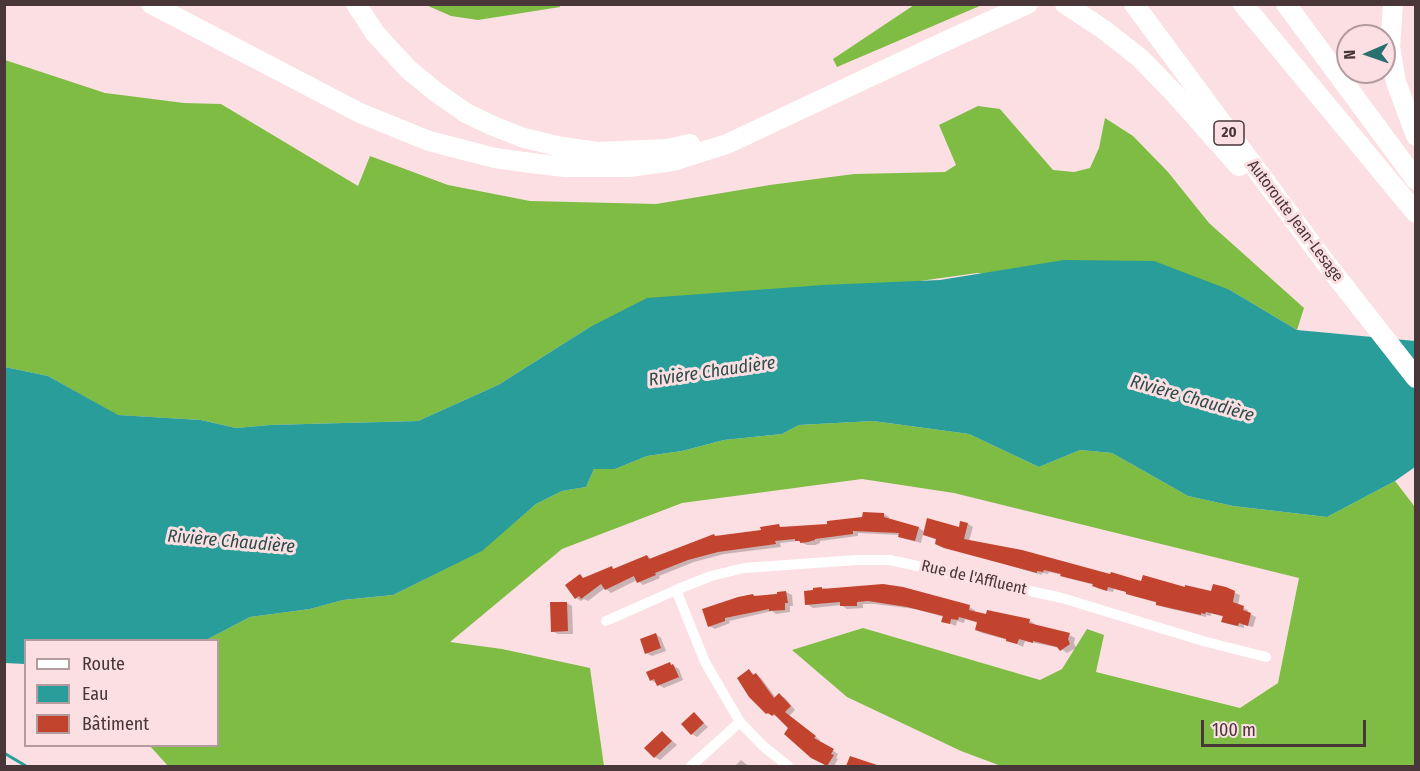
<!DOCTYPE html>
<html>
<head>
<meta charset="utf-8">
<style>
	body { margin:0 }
	#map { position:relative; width:1420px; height:771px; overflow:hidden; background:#fbdfe2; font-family:"Fira Sans Condensed",sans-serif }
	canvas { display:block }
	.frame { position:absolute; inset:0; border:6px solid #483638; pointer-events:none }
	.legend { position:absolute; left:24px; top:639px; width:195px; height:108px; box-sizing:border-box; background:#fbdfe2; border:2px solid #b39b9e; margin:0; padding:8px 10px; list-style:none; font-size:18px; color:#483638 }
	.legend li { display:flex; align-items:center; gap:12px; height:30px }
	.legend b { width:30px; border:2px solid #b39b9e }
	.north { position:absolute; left:1336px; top:24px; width:60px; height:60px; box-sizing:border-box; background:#fbdfe2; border:2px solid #b39b9e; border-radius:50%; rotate:268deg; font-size:16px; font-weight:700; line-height:24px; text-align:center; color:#483638 }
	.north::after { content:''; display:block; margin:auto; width:21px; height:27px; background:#26706e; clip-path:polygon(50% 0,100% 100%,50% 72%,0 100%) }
	.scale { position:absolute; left:1201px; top:720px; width:165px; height:27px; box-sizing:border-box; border:3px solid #483638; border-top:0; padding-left:8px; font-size:18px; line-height:21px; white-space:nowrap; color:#483638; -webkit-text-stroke:4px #fbdfe2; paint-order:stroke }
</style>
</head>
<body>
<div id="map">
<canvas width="1420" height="771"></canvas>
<div class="frame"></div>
<ul class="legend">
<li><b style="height:8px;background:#fff"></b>Route</li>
<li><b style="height:16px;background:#289d9a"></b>Eau</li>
<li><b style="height:16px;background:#c2442e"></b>Bâtiment</li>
</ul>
<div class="north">N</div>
<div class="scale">100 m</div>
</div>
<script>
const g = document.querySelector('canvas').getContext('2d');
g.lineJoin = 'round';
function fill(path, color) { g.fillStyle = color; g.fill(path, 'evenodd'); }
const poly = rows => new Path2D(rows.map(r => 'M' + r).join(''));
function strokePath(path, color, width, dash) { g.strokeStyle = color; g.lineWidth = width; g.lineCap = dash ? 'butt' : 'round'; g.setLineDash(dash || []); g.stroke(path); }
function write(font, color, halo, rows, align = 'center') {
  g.font = font + ' "Fira Sans Condensed",sans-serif'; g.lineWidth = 6; g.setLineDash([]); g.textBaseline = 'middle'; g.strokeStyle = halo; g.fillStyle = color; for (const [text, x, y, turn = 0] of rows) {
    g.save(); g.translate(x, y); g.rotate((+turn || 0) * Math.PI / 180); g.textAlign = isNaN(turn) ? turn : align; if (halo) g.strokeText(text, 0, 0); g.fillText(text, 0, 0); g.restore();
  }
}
const forest = poly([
	[559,4,560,7,478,20,451,16,426,5],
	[914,5,982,5,837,67,833,59],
	[5,60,105,93,184,103,221,104,358,186,370,156,448,185,530,201,656,204,770,185,854,174,945,172,956,165,939,125,978,106,1000,109,1053,170,1074,172,1090,168,1099,148,1105,118,1133,136,1168,172,1209,223,1304,308,1297,330,1230,290,977,273,590,327,498,385,418,421,270,425,236,428,201,420,117,415,48,376,5,367],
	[873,421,969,434,1039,467,1080,450,1112,453,1188,496,1233,506,1327,517,1395,481,1415,507,1415,766,1001,766,961,751,847,697,792,650,863,628,1040,680,1062,669,1087,629,1104,635,1096,672,1240,708,1278,683,1299,578,954,493,862,479,682,503,562,549,450,642,502,649,590,668,604,766,168,766,150,746,218,746,218,640,206,640,250,617,310,609,343,600,393,595,481,551,536,504,562,491,586,487,594,469,615,469,647,456,682,451,724,440,782,434,799,425]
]);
const water = poly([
	[1064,260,1154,261,1230,290,1297,330,1415,341,1415,467,1395,481,1327,517,1233,506,1188,496,1112,453,1080,450,1039,467,969,434,873,421,799,425,782,434,724,440,682,451,647,456,615,469,594,469,586,487,562,491,536,504,482,551,393,595,343,600,310,609,250,617,206,640,26,640,25,664,5,663,5,367,48,376,118,415,201,420,236,428,270,425,418,421,498,385,590,327,647,298,823,285,940,280]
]);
const shadow = poly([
	[884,514,889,517,889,520,919,528,925,532,960,529,968,524,973,527,969,541,1142,583,1212,593,1226,589,1240,595,1238,605,1248,610,1248,613,1256,617,1253,627,1244,625,1244,628,1228,624,1223,621,1224,617,1211,613,1211,616,1206,615,1206,617,1163,607,1158,603,1133,596,1128,592,1114,589,1113,592,1099,589,1094,585,1067,578,1062,575,1049,572,1048,574,1042,573,1042,575,942,546,937,540,923,534,921,543,905,539,900,535,858,533,858,536,820,541,820,543,815,545,807,545,798,541,780,543,781,547,724,554,694,562,659,576,660,578,643,585,637,580,611,593,605,588,588,601,584,599,581,601,576,598,580,576,585,579,612,568,615,570,647,556,652,559,718,538,762,531,779,526,783,528,829,526],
	[822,588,969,607,975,610,975,613,1029,620,1035,624,1034,626,1069,635,1075,638,1074,643,1076,648,1067,653,1060,648,1025,641,1023,647,1008,640,982,633,976,630,978,623,965,619,964,623,957,621,956,626,943,621,944,617,915,609,875,604,863,604,863,608,847,609,841,605,813,608,807,604],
	[786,592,792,595,793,606,790,606,790,612,776,614,772,611,729,621,730,623,715,629,709,626,753,595,756,597],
	[567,603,572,606,573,634,558,634,552,631],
	[656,634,661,638,666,651,652,656,646,653],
	[669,663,679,669,683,680,664,688,651,680],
	[749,671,761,678,776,698,779,695,785,698,795,710,789,716,820,740,819,742,838,754,836,758,838,759,834,766,829,766,812,756,779,717,767,713],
	[694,714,708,727,697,737,692,734],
	[663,733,677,745,660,760,655,757],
	[741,760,746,764,749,766,735,766]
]);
const stream = poly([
	[4,753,26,766]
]);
const building = poly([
	[863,512,884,513,884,517,919,527,915,541,898,537,899,533,853,531,853,534,815,539,815,540,808,542,800,543,800,541,795,541,795,539,775,541,776,544,718,552,688,560,655,573,656,575,637,583,634,576,605,590,601,584,581,599,579,596,575,599,565,585,580,574,583,578,612,566,613,569,647,555,649,559,714,534,715,536,761,530,760,527,779,524,780,527,827,524,827,521,862,517],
	[927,518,959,527,960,521,968,523,964,539,1022,550,1110,574,1111,572,1141,581,1143,575,1185,587,1185,585,1211,591,1213,584,1226,587,1235,591,1233,602,1244,606,1243,610,1251,613,1248,626,1239,623,1238,626,1221,622,1223,616,1206,612,1205,614,1201,613,1201,615,1156,605,1156,602,1126,594,1126,592,1108,587,1107,591,1092,586,1093,584,1060,576,1061,574,1044,570,1043,572,1037,571,1037,573,944,548,935,544,936,539,923,535],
	[883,584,903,587,970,605,969,610,986,614,987,610,1030,619,1029,623,1070,633,1068,639,1070,644,1060,651,1057,647,1033,641,1033,643,1019,639,1017,644,1006,641,1006,639,975,630,977,622,959,617,958,620,951,619,950,624,941,622,943,616,907,607,868,601,857,602,857,606,840,606,840,602,805,605,804,591,813,590,813,588,822,587,822,589],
	[786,591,788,603,785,603,785,610,769,611,769,609,725,618,725,621,708,627,702,609,738,597,753,594,754,596,777,594,777,592],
	[550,602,567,602,568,631,551,632],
	[656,633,661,648,645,654,640,639],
	[670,662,671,665,673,664,679,677,657,686,654,679,650,681,646,672],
	[749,669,753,675,756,673,774,698,779,693,791,706,785,712,816,736,814,738,834,749,831,754,834,755,827,766,811,758,784,734,788,728,774,714,772,716,768,713,766,714,749,697,737,678],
	[694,712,704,723,691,735,681,724],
	[662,731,672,741,654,758,644,748],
	[850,756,877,765,877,766,846,766]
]);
const minor = poly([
	[606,621,676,590],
	[691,766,740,722],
	[788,766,763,746,740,722,705,662,676,590,711,576,744,568,857,560,890,560,1062,598,1203,641,1266,657]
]);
const motorway = poly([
	[151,4,360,113,429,141,495,158,531,163,565,167,629,167,673,161,727,144,946,41,1028,4],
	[356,4,375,33,408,69,436,92,466,113,493,126,524,138,562,147,598,152,667,149,690,144],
	[1065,4,1103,29,1140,58,1175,94,1239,166],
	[1134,4,1325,262,1416,378],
	[1243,4,1416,213],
	[1286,4,1416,180],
	[1393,4,1390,47,1396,82,1416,136]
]);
const shields = [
	[1229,133,30]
];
const shieldNames = [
	["20",1229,133]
];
const streetNames = [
	["Autoroute Jean-Lesage",1295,221,53],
	["Rue de l'Affluent",974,578,13]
];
const waterNames = [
	["Rivière Chaudière",712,372,-8],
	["Rivière Chaudière",1192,399,16],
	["Rivière Chaudière",231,542,5]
];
fill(forest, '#7ebc43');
fill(water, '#289d9a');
fill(shadow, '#0003');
strokePath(stream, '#289d9a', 3);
fill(building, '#c2442e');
strokePath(minor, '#fff', 10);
strokePath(motorway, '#fff', 20);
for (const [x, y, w] of shields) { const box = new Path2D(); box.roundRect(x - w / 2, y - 12, w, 24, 4.5); g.fillStyle = '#fbdfe2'; g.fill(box); strokePath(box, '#483638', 1.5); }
write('bold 15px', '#483638', null, shieldNames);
write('16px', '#483638', '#fbdfe2', streetNames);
write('italic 18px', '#2a4c4a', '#fbdfe2', waterNames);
</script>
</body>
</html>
